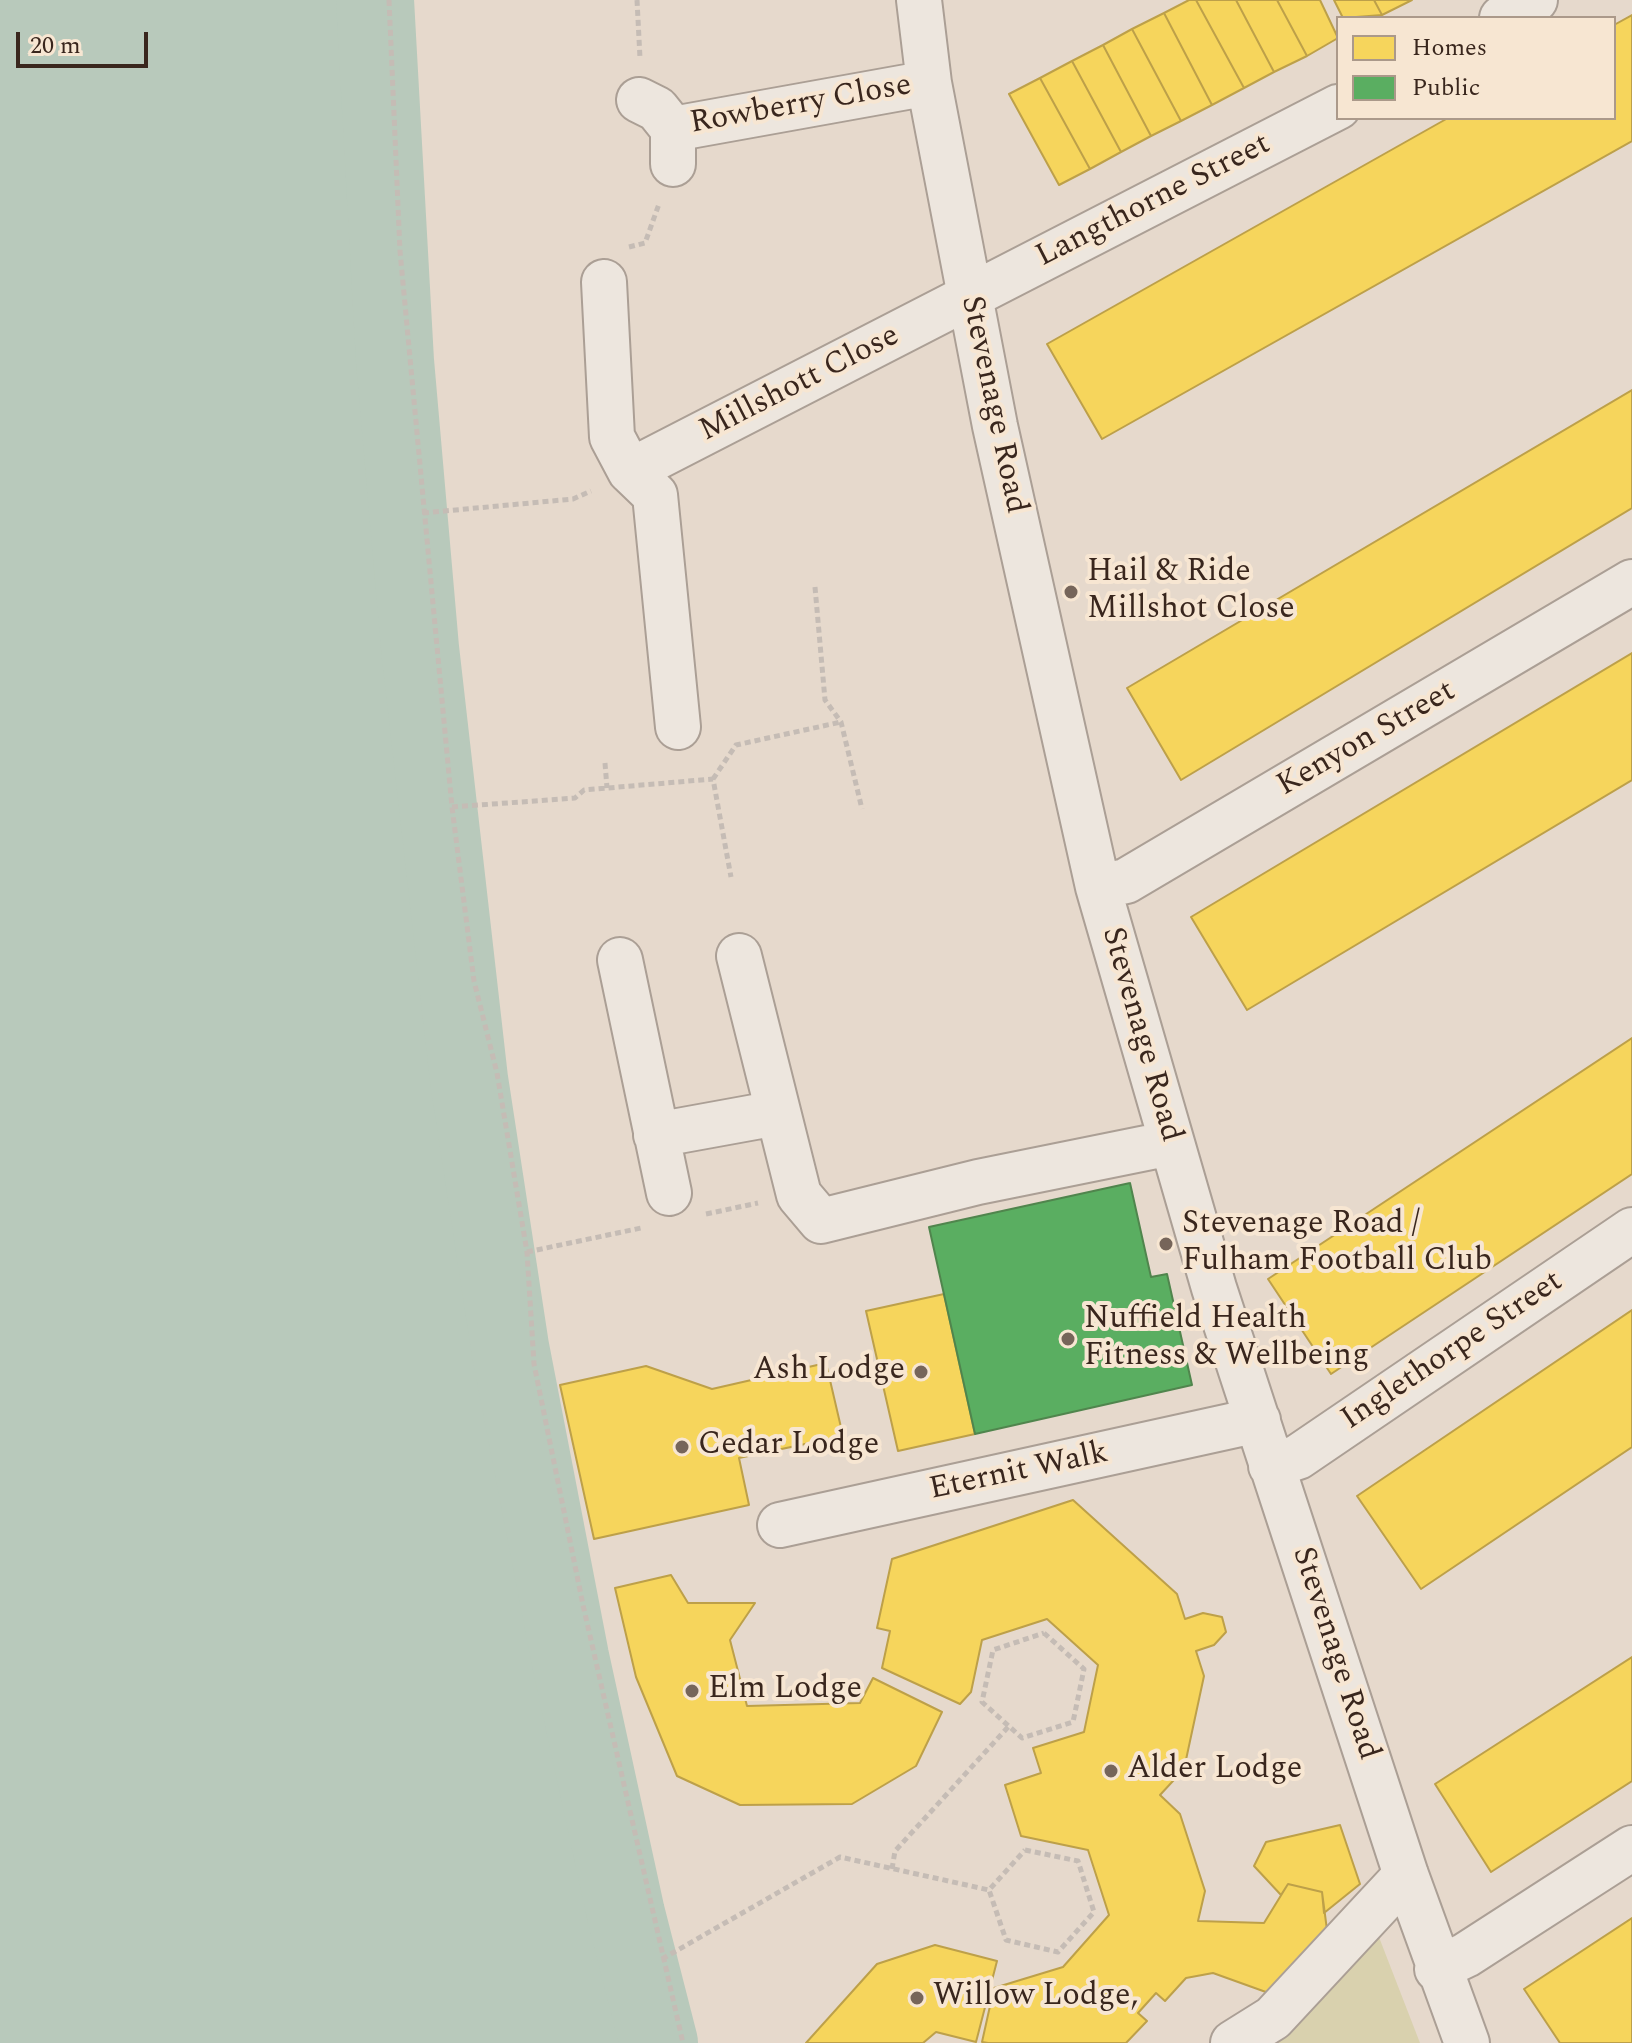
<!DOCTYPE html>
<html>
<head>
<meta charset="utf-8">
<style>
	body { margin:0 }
	#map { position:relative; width:1632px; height:2043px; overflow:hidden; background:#e6d9cc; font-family:Spectral,serif }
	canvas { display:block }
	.legend { position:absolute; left:1336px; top:16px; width:280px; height:104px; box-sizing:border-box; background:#f7e6d2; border:2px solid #ab998a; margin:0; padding:10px 14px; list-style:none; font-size:24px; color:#39261d }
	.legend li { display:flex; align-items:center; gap:16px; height:40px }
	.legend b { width:40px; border:2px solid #ab998a }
	.scale { position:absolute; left:16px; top:32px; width:132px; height:36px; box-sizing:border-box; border:4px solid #39261d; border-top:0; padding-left:10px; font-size:24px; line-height:28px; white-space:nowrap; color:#39261d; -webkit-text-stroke:6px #f7e6d2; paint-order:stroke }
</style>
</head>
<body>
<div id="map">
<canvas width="1632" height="2043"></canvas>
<ul class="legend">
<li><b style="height:22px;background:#f6d55c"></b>Homes</li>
<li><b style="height:22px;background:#5aae61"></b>Public</li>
</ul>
<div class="scale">20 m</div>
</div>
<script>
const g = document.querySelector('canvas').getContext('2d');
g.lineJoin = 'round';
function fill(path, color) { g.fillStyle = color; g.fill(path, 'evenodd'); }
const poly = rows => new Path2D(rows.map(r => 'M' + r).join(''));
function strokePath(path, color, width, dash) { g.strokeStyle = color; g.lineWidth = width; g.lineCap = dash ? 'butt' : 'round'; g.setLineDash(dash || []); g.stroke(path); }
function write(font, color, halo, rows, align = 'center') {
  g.font = font + ' Spectral,serif'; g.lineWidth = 8; g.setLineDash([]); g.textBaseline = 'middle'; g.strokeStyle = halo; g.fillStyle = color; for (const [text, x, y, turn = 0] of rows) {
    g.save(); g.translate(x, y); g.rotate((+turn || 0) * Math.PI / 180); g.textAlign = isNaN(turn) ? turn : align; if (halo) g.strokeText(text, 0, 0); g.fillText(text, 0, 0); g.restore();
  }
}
const green = poly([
	[1377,1932,1420,2043,1278,2043]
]);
const water = poly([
	[0,0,375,0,395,361,420,648,469,1079,510,1347,562,1598,570,1657,626,1914,659,2043,0,2043]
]);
const homes = poly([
	[1189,0,1196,0,1244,88,1212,105,1164,13,1189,0],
	[1196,0,1236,0,1274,72,1244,88,1196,0],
	[1236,0,1277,0,1307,56,1274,72,1236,0],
	[1277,0,1320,0,1338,38,1307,56,1277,0],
	[1334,0,1374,0,1382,15,1343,18,1334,0],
	[1374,0,1412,0,1382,15,1374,0],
	[1164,13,1212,105,1181,121,1132,29,1164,13],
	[1632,15,1632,141,1102,439,1047,344,1448,118,1614,118,1614,25,1632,15],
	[1132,29,1181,121,1151,136,1103,45,1132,29],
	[1103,45,1151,136,1121,152,1072,61,1103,45],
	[1072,61,1121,152,1090,169,1040,78,1072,61],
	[1040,78,1090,169,1059,185,1009,94,1040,78],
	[1632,390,1632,508,1181,780,1127,688,1632,390],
	[1632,653,1632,780,1247,1010,1191,917,1632,653],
	[1632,1038,1632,1174,1331,1374,1268,1279,1632,1038],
	[944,1294,975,1434,898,1451,866,1311,944,1294],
	[1632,1310,1632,1447,1421,1589,1357,1496,1632,1310],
	[826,1363,843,1436,739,1458,749,1505,594,1539,560,1385,646,1366,712,1389,826,1363],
	[1073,1500,1177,1594,1185,1619,1203,1613,1222,1617,1226,1632,1214,1645,1196,1651,1204,1676,1184,1769,1160,1795,1180,1814,1205,1891,1198,1921,1264,1923,1288,1884,1322,1892,1329,1945,1277,1996,1213,1973,1186,1978,1165,2001,1156,1993,1138,2013,1147,2021,1126,2043,988,2043,982,2042,994,1988,1063,1967,1109,1915,1088,1850,1021,1836,1005,1785,1041,1773,1033,1748,1084,1732,1098,1665,1047,1619,982,1640,971,1692,960,1704,882,1668,890,1631,877,1628,892,1559,1073,1500],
	[671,1575,688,1603,755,1603,730,1640,747,1706,860,1703,873,1678,942,1712,916,1766,852,1804,740,1805,677,1776,636,1677,615,1588,671,1575],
	[1632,1657,1632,1781,1491,1872,1435,1784,1632,1657],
	[1340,1825,1360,1884,1324,1913,1322,1892,1288,1884,1281,1895,1254,1866,1266,1842,1340,1825],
	[1632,1918,1632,2043,1560,2043,1524,1989,1632,1918],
	[935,1945,997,1961,976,2042,936,2032,923,2043,806,2043,877,1964,935,1945]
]);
const public = poly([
	[1130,1183,1151,1277,1167,1274,1192,1385,975,1434,929,1227,1130,1183]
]);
const river = poly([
	[375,0,395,361,420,648,469,1079,510,1347,570,1657,626,1914,659,2043]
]);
const path = poly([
	[389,0,400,251,452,807,474,981,497,1073,527,1252,534,1364,583,1605,683,2043],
	[637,0,640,58],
	[629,247,645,243,659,204],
	[423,513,573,499,591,491],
	[815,587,825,700,841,722,862,809],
	[605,763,607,788],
	[713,779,736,745,841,722],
	[452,807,575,798,584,790,713,779,731,877],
	[706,1214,758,1203],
	[527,1252,641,1228],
	[1044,1633,1084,1669,1073,1722,1022,1738,982,1702,993,1650,1044,1633],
	[1025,1850,1078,1861,1094,1912,1058,1952,1006,1940,989,1890,1025,1850],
	[892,1869,895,1851,1009,1726],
	[662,1959,840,1857,989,1890]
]);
const minor = poly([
	[919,0,929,83,995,426,1098,887,1214,1288,1406,1875,1467,2043],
	[1502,18,1535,0],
	[639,100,657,109,673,129],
	[673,164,673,129,929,83],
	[604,282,612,437,630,471,1338,107],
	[630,471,655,495,678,727],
	[1098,887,1126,881,1632,582],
	[739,956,799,1195,821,1221,978,1182,1171,1143],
	[620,960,669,1193],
	[656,1135,777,1113],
	[1271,1466,1298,1457,1632,1230],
	[780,1525,1258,1420],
	[1437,1969,1466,1955,1632,1848],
	[1233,2043,1273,2018,1406,1875]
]);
const markers = [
	[1071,592,8,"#76655a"],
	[1166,1244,8,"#76655a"],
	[1068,1339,8,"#76655a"],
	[921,1372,8,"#76655a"],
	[682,1447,8,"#76655a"],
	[692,1691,8,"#76655a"],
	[1111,1771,8,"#76655a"],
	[917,1998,8,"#76655a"]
];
const streetNames = [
	["Rowberry Close",801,106,-10],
	["Langthorne Street",1154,202,-27],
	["Millshott Close",800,385,-27],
	["Stevenage Road",992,405,78],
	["Kenyon Street",1367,740,-30],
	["Stevenage Road",1140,1035,74],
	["Inglethorpe Street",1453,1352,-34],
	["Eternit Walk",1019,1473,-12],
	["Stevenage Road",1334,1654,72]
];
const poiNames = [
	["Hail & Ride",1087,574],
	["Millshot Close",1087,611],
	["Stevenage Road /",1182,1226],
	["Fulham Football Club",1182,1263],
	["Nuffield Health",1084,1321],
	["Fitness & Wellbeing",1084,1358],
	["Ash Lodge",905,1372,"right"],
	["Cedar Lodge",698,1447],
	["Elm Lodge",708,1691],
	["Alder Lodge",1127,1771],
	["Willow Lodge,",933,1998]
];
fill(green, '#d9d1ae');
fill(water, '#b8c9bb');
fill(homes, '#f6d55c');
strokePath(homes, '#bda049', 2);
fill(public, '#5aae61');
strokePath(public, '#50854d', 2);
strokePath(river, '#b8c9bb', 78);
strokePath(minor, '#ab9f95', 48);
strokePath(path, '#c5bcb5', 5, [6, 4]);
strokePath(minor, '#ede6de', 44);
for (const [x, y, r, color] of markers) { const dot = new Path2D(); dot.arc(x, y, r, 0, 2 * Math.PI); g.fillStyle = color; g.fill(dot); strokePath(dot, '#f7e6d2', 3); }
write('32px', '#39261d', '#f7e6d2', streetNames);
write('32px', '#39261d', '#f7e6d2', poiNames, 'left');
</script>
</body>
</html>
